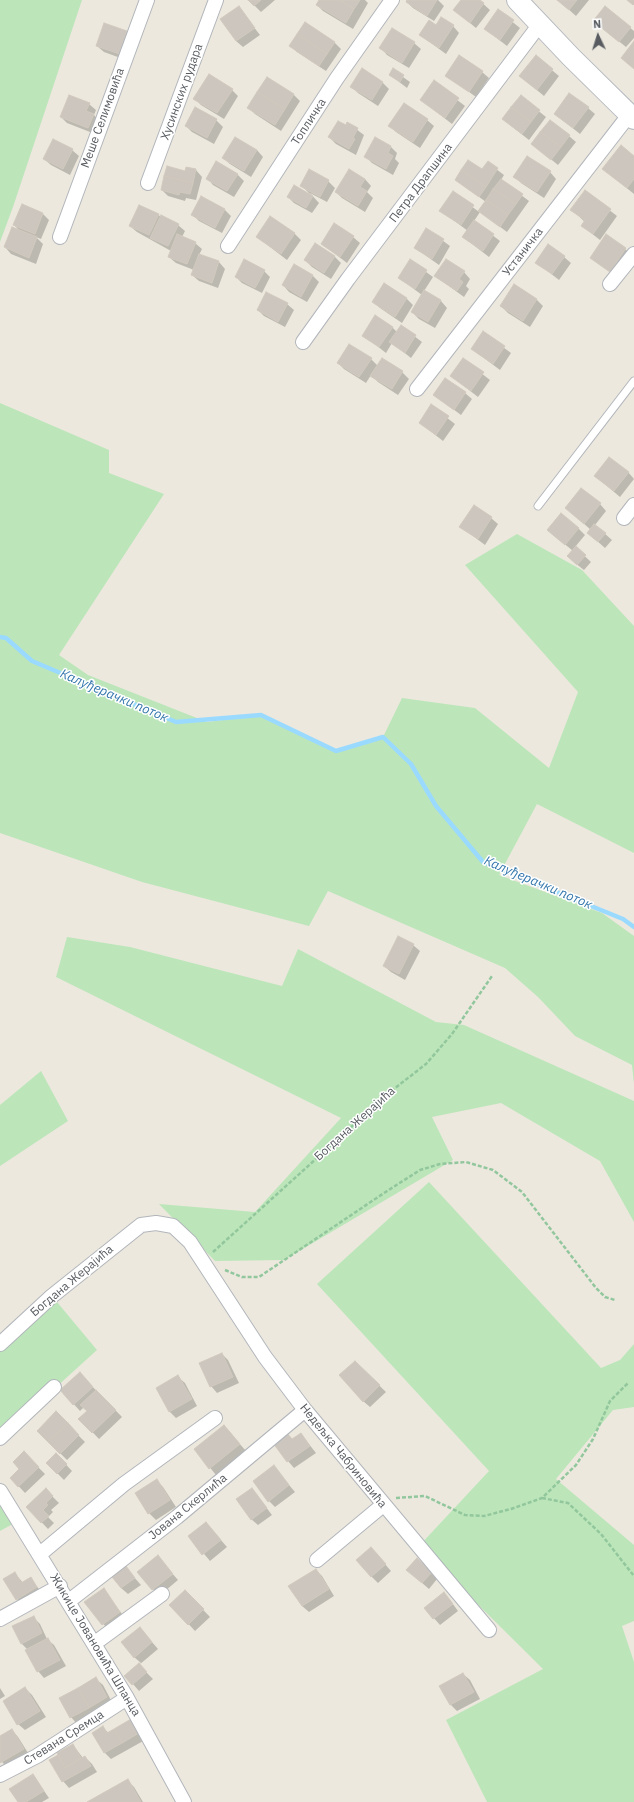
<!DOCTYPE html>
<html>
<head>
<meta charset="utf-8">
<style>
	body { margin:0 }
	#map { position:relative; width:634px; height:1802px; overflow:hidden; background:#ece8de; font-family:"IBM Plex Sans",sans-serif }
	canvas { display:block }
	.north { position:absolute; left:578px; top:16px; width:40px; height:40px; -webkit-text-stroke:3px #fff; paint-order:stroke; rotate:356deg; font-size:11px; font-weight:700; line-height:16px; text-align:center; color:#585c61 }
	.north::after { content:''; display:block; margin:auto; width:14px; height:18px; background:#585c61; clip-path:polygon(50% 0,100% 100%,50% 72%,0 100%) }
</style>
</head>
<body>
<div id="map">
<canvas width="634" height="1802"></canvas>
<div class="north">N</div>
</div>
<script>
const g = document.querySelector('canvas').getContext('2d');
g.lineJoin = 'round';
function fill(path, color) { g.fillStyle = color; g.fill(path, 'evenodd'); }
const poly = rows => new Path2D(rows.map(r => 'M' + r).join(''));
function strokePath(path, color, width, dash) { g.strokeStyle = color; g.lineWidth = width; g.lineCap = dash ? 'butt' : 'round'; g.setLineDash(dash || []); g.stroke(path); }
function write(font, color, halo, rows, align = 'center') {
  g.font = font + ' "IBM Plex Sans",sans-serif'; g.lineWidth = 3; g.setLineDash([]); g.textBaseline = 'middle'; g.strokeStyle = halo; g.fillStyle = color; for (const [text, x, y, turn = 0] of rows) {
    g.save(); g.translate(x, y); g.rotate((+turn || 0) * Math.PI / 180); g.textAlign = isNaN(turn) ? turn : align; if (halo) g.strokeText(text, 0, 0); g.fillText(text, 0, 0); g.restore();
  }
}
const green = poly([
	[0,0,82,0,13,207,0,242],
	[0,403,109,450,109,473,164,494,59,655,88,675,207,722,261,715,336,751,383,737,402,698,475,708,549,768,578,692,465,565,517,534,582,570,634,626,634,853,537,804,499,875,602,913,634,936,634,1084,632,1065,575,1036,538,997,505,968,328,891,309,926,142,882,0,833],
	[67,937,130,947,282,986,298,949,436,1022,464,1025,634,1101,634,1222,600,1161,501,1103,432,1117,453,1160,284,1260,215,1261,159,1204,255,1212,341,1118,56,977],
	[41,1071,68,1121,0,1166,0,1105],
	[429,1182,601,1368,620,1360,634,1344,634,1407,613,1410,556,1479,634,1545,634,1621,622,1626,634,1662,634,1802,487,1802,446,1720,543,1669,419,1546,489,1471,317,1284],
	[52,1296,97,1350,0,1438,0,1344],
	[0,1491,20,1520,0,1531]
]);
const shadow = poly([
	[249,0,275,0,261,12],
	[320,0,365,0,368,3,353,29,323,11,317,5],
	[408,0,438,0,444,6,434,21,413,8,407,2],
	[462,0,479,0,490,10,476,28,454,10],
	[558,0,589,0,576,16],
	[239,8,260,35,243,47,236,41],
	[605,8,634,31,634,38,626,47,601,27],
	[499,11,520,28,507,46,485,29],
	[104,24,127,32,133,38,126,60,104,52,97,46],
	[453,26,459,33,446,54,420,35,436,27],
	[334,42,341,49,326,71,297,52,291,46],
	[414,43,421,49,409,68,387,55,381,48],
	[536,57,559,76,544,96,520,76],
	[393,70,410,82,407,88,390,75],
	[482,72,489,78,476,97,447,76],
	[268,78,294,95,300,101,281,131,255,114,249,108],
	[382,82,389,89,378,106,358,93,352,87],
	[434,82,465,106,452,124,421,100],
	[232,90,238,96,224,119,201,105,194,98],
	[521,97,546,117,529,140,510,125],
	[89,104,96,110,94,115,100,122,95,134,67,123,61,117],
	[588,108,595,114,580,134,555,114],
	[195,109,216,120,223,127,214,144,192,132,186,126],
	[427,120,434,126,420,148,396,132,390,126],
	[348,123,364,135,356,155,336,144,329,137,346,127],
	[569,136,576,142,558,165,532,144],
	[376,139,391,147,397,153,395,159,399,163,393,175,372,163,366,157],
	[72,150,79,156,70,175,51,165,44,159],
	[257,150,263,157,251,177,230,164,223,158],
	[634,157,634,194,603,169],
	[488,163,504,175,501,180,529,201,507,232,480,212,474,221,500,241,489,257,463,237,468,231,441,211,453,192,479,212,486,202,456,180,483,171],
	[196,170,202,177,196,200,186,198,185,201,168,196,162,190,186,172],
	[309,171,328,181,335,188,327,202,310,193,319,203,312,213,294,203,288,197,310,194,301,185],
	[550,172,556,179,544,198,521,183,515,176],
	[237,174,244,181,234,197,213,185,207,178],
	[365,179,371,186,367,192,373,198,365,212,342,198,336,192],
	[585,191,617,216,600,240,582,226,585,222,572,210],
	[201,198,225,210,231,216,222,233,199,221,192,214],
	[22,205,43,214,49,220,41,239,36,237,43,244,36,264,11,254,5,247,21,232,14,225],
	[158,215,178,225,185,231,182,237,195,243,202,249,199,255,219,262,225,269,218,288,199,281,192,275,194,270,176,263,169,257,171,251,137,232,130,226],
	[427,229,450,246,439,265,415,248],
	[294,233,301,240,287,260,257,237],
	[353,237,360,243,347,263,322,244],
	[315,245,335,257,341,263,331,279,312,267,305,260],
	[625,249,632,255,617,277,591,258],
	[564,257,571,263,559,280,536,262],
	[411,261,433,277,424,291,441,301,447,308,435,328,419,319,412,312,422,295,399,278],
	[295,265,313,276,319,282,307,302,289,292,283,285],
	[264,271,270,277,262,293,242,283,236,277],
	[464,272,470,279,466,286,469,289,464,297,435,276],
	[385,284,407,299,413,305,402,323,380,308,373,302],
	[515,285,537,300,543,306,530,327,508,313,501,306],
	[287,304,294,310,285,327,264,316,258,310],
	[401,326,422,342,411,358,392,343,386,353,363,335,392,327,397,332],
	[484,333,511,353,500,370,472,349],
	[371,359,378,366,382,359,402,372,409,379,398,395,378,382,371,375,366,383,344,369,338,363],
	[463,359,490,380,478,397,451,376],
	[465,393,472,399,461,415,434,395],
	[432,406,455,424,443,441,420,423],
	[628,472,634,479,620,497,595,476],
	[600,504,606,511,595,525,612,540,605,548,588,533,591,530,566,508],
	[491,518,498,524,485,545,461,527],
	[578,528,585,535,575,547,591,562,584,570,575,563,573,551,555,536],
	[413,945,420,951,405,980,391,972,384,966],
	[222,1354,228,1360,239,1383,217,1393,211,1386],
	[355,1362,386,1392,370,1407,363,1401],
	[178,1377,185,1383,197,1406,176,1418,169,1411],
	[86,1380,122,1417,99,1439,80,1419,88,1411,84,1407,80,1411,61,1390],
	[56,1413,85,1442,67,1460,38,1431],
	[224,1426,246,1451,216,1475,195,1449],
	[287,1434,293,1440,301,1434,316,1453,294,1468,288,1461],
	[24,1453,45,1474,25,1493,11,1478,21,1469],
	[56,1454,72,1471,64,1480,47,1463],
	[274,1467,295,1492,275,1507,269,1501],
	[156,1480,163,1487,176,1507,156,1520,149,1513,136,1493],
	[252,1489,272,1515,258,1525,251,1519],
	[46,1490,59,1503,51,1510,53,1512,48,1517,54,1523,48,1529,27,1507],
	[206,1523,227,1547,210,1561,189,1536],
	[377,1555,391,1571,378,1583,371,1576],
	[158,1557,178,1580,159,1596,153,1589],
	[126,1568,141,1585,128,1594,121,1588],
	[316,1570,322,1576,334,1596,309,1612,302,1606],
	[15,1573,23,1583,30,1578,43,1594,24,1606,17,1599,4,1579],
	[431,1573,437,1579,429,1589,414,1576],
	[103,1590,126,1619,109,1631,86,1602],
	[185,1591,210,1617,195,1631,171,1605],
	[450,1600,458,1611,440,1625,425,1608],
	[33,1617,40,1624,47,1639,54,1645,66,1666,44,1678,38,1671,28,1650,21,1643],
	[146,1635,158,1649,139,1665,153,1679,139,1691,126,1676,141,1663,134,1657],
	[463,1674,470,1680,480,1699,457,1711,451,1705,441,1686],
	[96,1679,103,1685,113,1704,77,1724,71,1717],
	[0,1688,5,1696,0,1699],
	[25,1688,32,1695,46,1717,25,1730,18,1724],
	[131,1720,145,1740,111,1759,105,1753,93,1733,103,1728,109,1733],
	[12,1730,18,1737,30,1756,8,1768,0,1760,0,1737],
	[73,1745,83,1758,85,1757,92,1764,97,1772,69,1788,63,1781,51,1761],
	[33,1775,49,1798,42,1802,19,1802],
	[128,1781,134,1787,143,1802,89,1802]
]);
const stream = poly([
	[0,637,6,638,32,661,176,722,261,715,336,751,383,737,411,764,436,806,483,862,623,919,634,927]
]);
const building = poly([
	[248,0,261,0,254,6,248,0],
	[319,0,339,0,354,9,346,23,316,5,319,0],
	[339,0,360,0,354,9,339,0],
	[407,0,437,0,427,16,406,2,407,0],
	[461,0,480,0,484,3,470,23,453,10,461,0],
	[557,0,577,0,569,10,557,0],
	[627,0,634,0,634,4,633,5,627,0],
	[239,6,255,28,236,41,220,19,239,6],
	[605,6,631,27,619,42,593,21,605,6],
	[498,9,514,20,500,40,484,29,498,9],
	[441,17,454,25,439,48,419,35,429,20,436,25,441,17],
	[305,22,335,42,327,54,297,34,305,22],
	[104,23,127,31,120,54,96,46,104,23],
	[392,28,415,42,402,63,379,48,392,28],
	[297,34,327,54,319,66,289,46,297,34],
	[634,41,634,69,621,58,634,41],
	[459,55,483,71,469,92,445,76,459,55],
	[536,55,553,69,537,90,519,76,536,55],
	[362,68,383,82,372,100,350,87,362,68],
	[393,68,404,75,400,82,389,75,393,68],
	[209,74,233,89,217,113,193,99,209,74],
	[267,77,294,94,285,109,257,92,267,77],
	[434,80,459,98,445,118,420,100,434,80],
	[257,92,285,109,275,125,247,108,257,92],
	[569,93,589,107,573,128,554,114,569,93],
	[69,95,90,103,86,111,94,114,88,128,60,117,69,95],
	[521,95,540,110,531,122,511,107,521,95],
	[404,103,428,119,413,142,388,126,404,103],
	[195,107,217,119,207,138,185,126,195,107],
	[511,107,531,122,522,134,502,119,511,107],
	[550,120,570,135,561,147,540,132,550,120],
	[338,121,346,125,347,122,358,128,353,138,355,139,349,149,328,137,338,121],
	[540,132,561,147,551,160,531,144,540,132],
	[235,137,257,150,244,171,222,158,235,137],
	[375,137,391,146,388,153,393,156,386,169,364,157,375,137],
	[53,139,73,149,63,169,43,159,53,139],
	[621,145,634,156,634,179,627,188,602,169,621,145],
	[527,156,551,171,537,192,513,177,527,156],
	[468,160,482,169,488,161,498,168,486,187,461,170,468,160],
	[216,161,238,174,227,191,206,179,216,161],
	[167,166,185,171,186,167,196,169,193,183,164,176,167,166],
	[309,169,329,180,320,197,300,186,309,169],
	[349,169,365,179,360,187,367,191,358,206,335,192,349,169],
	[461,170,486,187,479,197,455,180,461,170],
	[164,176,193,183,190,194,180,192,179,195,161,190,164,176],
	[501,179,523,194,516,204,493,189,501,179],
	[294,185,313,196,306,208,287,197,294,185],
	[493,189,516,204,508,215,486,200,493,189],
	[585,190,611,209,593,234,581,226,585,220,570,210,585,190],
	[453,191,474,205,461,225,439,211,453,191],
	[201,196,225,209,215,228,191,215,201,196],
	[486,200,508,215,500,227,478,211,486,200],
	[22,204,43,213,35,234,13,225,22,204],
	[139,205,159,214,149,235,129,226,139,205],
	[161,215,179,224,168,246,150,238,161,215],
	[270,216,295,233,281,254,256,237,270,216],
	[474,220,494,234,483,251,462,237,474,220],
	[334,223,354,236,340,257,321,244,334,223],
	[12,227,37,237,29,258,4,247,12,227],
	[426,228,444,239,432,259,414,248,426,228],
	[177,234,196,242,187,264,168,257,177,234],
	[606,234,626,248,610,272,590,258,606,234],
	[315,243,335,256,324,273,304,260,315,243],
	[548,244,565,256,552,274,535,263,548,244],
	[199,254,219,261,212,283,191,275,199,254],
	[244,259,265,270,255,288,235,277,244,259],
	[410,259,427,270,415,289,398,278,410,259],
	[446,259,465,271,459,279,463,282,457,291,434,276,446,259],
	[294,264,313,275,301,297,282,285,294,264],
	[384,283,407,298,395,317,372,302,384,283],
	[514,284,537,299,523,321,500,306,514,284],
	[424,290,441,300,428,322,411,312,424,290],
	[266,292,288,303,278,322,257,310,266,292],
	[375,315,393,327,379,347,362,336,375,315],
	[401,325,416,335,405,353,389,342,401,325],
	[483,331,505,346,493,364,471,349,483,331],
	[349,344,372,358,359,377,337,363,349,344],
	[382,358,403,371,392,389,370,376,382,358],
	[463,358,484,372,471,391,450,376,463,358],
	[445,378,466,392,454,410,433,395,445,378],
	[431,404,449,416,436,435,419,423,431,404],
	[609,457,629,472,614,491,594,476,609,457],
	[581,488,601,503,584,524,565,508,581,488],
	[474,505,492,517,478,539,459,527,474,505],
	[561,513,579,528,565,545,547,530,561,513],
	[594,524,606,533,598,542,587,533,594,524],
	[576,546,586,555,577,565,567,556,576,546],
	[398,936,414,944,399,974,383,966,398,936],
	[222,1353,233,1377,210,1387,199,1363,222,1353],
	[355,1361,380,1385,363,1402,339,1375,355,1361],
	[80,1372,93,1387,73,1405,60,1390,80,1372],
	[178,1375,192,1399,169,1412,156,1388,178,1375],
	[96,1390,116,1410,92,1433,78,1419,87,1411,80,1405,96,1390],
	[56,1411,68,1423,48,1442,37,1431,56,1411],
	[68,1423,79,1435,60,1454,48,1442,68,1423],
	[224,1425,240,1444,209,1469,194,1449,224,1425],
	[287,1433,292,1439,301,1433,310,1446,287,1462,273,1443,287,1433],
	[24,1451,39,1467,18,1487,10,1478,19,1469,13,1462,24,1451],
	[56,1453,67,1464,57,1474,46,1463,56,1453],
	[274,1465,289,1485,268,1502,253,1481,274,1465],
	[157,1479,170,1500,148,1514,135,1493,157,1479],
	[46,1488,53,1496,46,1503,48,1505,43,1510,49,1516,41,1523,26,1507,46,1488],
	[252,1488,267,1508,251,1520,236,1499,252,1488],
	[206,1522,221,1540,202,1555,188,1536,206,1522],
	[371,1547,386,1564,371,1577,356,1560,371,1547],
	[158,1555,173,1574,152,1590,137,1572,158,1555],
	[417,1558,432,1572,422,1583,406,1570,417,1558],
	[126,1566,135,1578,121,1588,112,1577,126,1566],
	[316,1569,329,1589,302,1606,288,1586,316,1569],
	[15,1572,21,1583,31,1577,37,1587,16,1600,3,1579,15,1572],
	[104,1588,120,1612,102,1625,84,1602,104,1588],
	[185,1590,204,1609,188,1625,169,1605,185,1590],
	[444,1592,453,1604,433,1619,424,1608,444,1592],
	[34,1616,42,1633,21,1644,12,1626,34,1616],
	[140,1627,152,1642,134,1658,121,1642,140,1627],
	[48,1638,60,1660,37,1672,25,1650,48,1638],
	[139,1663,147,1672,132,1685,124,1676,139,1663],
	[463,1673,474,1692,450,1705,439,1686,463,1673],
	[96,1677,107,1697,89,1708,78,1688,96,1677],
	[25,1687,40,1711,17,1725,3,1701,25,1687],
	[78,1688,89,1708,70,1718,59,1698,78,1688],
	[131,1719,139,1733,122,1743,114,1729,131,1719],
	[103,1726,107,1733,114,1729,122,1743,104,1753,92,1733,103,1726],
	[12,1729,24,1749,0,1763,0,1736,12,1729],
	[73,1744,81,1758,65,1768,57,1753,73,1744],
	[58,1755,65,1768,85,1756,91,1766,62,1782,49,1760,58,1755],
	[33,1774,44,1791,26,1802,18,1802,9,1789,33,1774],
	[128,1779,141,1802,87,1802,128,1779]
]);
const path = poly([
	[213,1252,390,1092,426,1064,452,1034,492,976],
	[225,1270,242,1277,259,1277,384,1193,420,1170,440,1164,466,1162,493,1170,522,1192,596,1288,605,1297,615,1300],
	[396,1498,425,1496,465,1515,484,1516,511,1509,542,1498,576,1465,593,1439,610,1401,628,1383],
	[542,1498,568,1503,601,1534,634,1576]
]);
const lane = poly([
	[538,506,634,381]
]);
const street = poly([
	[148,183,216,0],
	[60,237,147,0],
	[228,246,337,78,392,0],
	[610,284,634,254],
	[303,342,348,279,540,24],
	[417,389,629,115],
	[624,518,634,505],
	[0,1344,52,1296,141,1225,156,1223,173,1226,190,1242,265,1357,305,1410,489,1630],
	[0,1438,54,1387],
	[0,1491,127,1698,184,1802],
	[40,1554,124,1484,215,1418],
	[317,1560,383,1505],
	[69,1601,177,1517,305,1410],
	[0,1619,60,1586],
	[95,1643,162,1594],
	[0,1775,37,1756,127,1698]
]);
const secondary = poly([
	[517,0,571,57,634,119]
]);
const streetNames = [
	["Хусинских рудара",182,92,-70],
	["Меше Селимовића",103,118,-70],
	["Топличка",309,122,-57],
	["Петра Драпшина",421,183,-53],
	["Устаничка",523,252,-52],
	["Богдана Жерајића",355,1124,-42],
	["Богдана Жерајића",72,1281,-40],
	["Недељка Чабриновића",343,1456,51],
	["Јована Скерлића",188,1507,-39],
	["Жикице Јовановића Шпанца",95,1645,59],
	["Стевана Сремца",64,1738,-32]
];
const waterNames = [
	["Калуђерачки поток",114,696,23],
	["Калуђерачки поток",538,883,23]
];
fill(green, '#bce6b9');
fill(shadow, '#0003');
strokePath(stream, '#9bdaff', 4.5);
fill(building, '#ccc6bf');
strokePath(building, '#d1c9bd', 1);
strokePath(lane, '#b2b6bb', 9);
strokePath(street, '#b2b6bb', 16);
strokePath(secondary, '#b5b9bf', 22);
strokePath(path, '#92c79d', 2.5, [4, 2]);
strokePath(lane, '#fff', 7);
strokePath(street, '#fff', 14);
strokePath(secondary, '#fff', 20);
write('12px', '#585c61', '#fff', streetNames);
write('italic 13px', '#3376ac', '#fff', waterNames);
</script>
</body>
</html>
